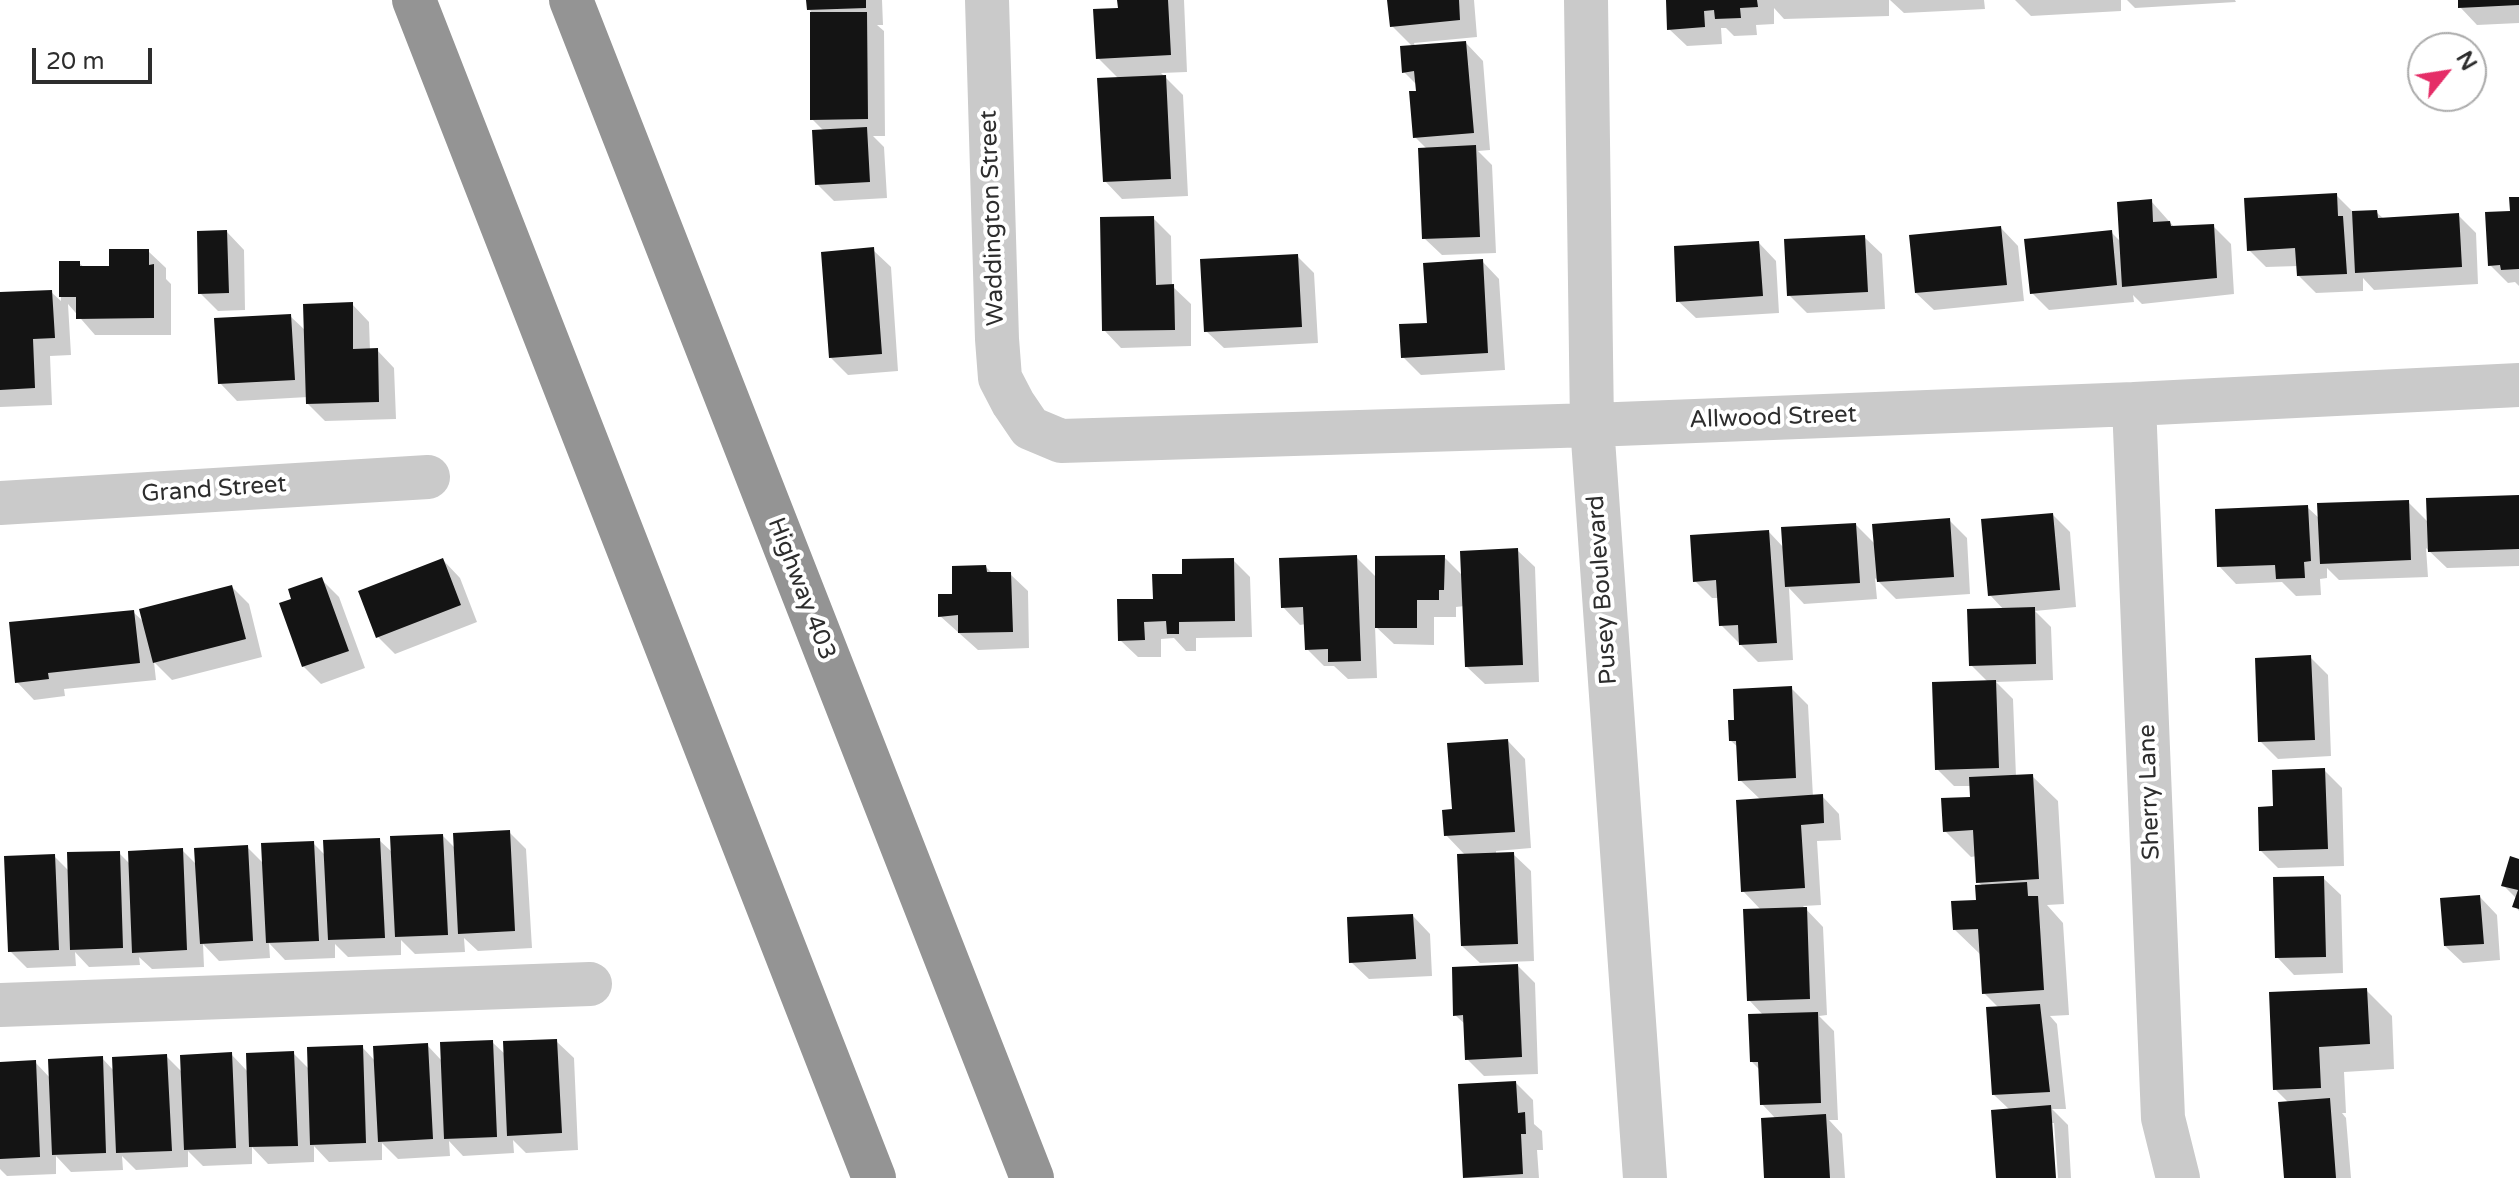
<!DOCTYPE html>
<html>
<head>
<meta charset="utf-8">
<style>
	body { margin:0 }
	#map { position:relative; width:2519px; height:1178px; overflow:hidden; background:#fff; font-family:"Varela Round",sans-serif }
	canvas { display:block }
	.north { position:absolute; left:2407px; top:32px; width:80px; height:80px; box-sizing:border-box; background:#fff; border:2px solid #ababab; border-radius:50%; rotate:60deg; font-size:22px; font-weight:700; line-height:32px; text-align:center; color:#2d2d2d }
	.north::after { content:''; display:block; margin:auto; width:28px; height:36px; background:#e52d67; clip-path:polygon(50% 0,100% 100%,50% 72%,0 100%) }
	.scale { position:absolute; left:32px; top:48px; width:120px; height:36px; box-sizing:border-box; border:4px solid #2d2d2d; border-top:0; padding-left:10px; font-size:24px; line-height:28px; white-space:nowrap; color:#2d2d2d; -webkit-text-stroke:6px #fff; paint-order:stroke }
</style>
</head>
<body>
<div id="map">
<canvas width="2519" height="1178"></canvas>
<div class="north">N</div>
<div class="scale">20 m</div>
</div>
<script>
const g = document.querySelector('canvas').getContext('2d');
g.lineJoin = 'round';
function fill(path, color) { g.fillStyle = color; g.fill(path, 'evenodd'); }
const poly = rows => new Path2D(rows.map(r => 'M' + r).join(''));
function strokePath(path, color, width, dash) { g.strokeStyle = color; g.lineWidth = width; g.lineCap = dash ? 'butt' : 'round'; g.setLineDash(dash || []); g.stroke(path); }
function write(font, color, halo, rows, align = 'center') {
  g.font = font + ' "Varela Round",sans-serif'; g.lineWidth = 8; g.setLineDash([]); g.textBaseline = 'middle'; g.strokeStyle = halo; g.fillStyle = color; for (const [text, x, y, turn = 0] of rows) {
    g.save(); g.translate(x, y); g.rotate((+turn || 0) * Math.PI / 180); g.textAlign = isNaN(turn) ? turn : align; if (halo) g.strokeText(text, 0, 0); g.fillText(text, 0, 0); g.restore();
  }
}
const shadow = poly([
	[808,0,882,0,883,25,877,25,884,31,885,136,873,136,884,147,887,198,834,201,817,184,825,132,812,119,812,13,809,9],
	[1119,0,1184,0,1187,72,1161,73,1183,95,1188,196,1122,199,1105,181,1119,79,1098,58,1120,10],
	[1389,0,1474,0,1477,37,1414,43,1415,47,1466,43,1483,61,1490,150,1478,151,1492,165,1496,253,1442,255,1424,238,1428,150,1415,137,1417,85,1404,72,1413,47,1392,26],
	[1668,0,1889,0,1889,16,1784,19,1774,8,1774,24,1756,25,1757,35,1734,36,1726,28,1721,28,1722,44,1687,46,1669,29],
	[1890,0,1984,0,1985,9,1904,13],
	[2015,0,2121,0,2121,11,2031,16],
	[2127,0,2235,0,2236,2,2135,8],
	[2460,0,2519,0,2519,23,2477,25,2460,7],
	[2336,195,2354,213,2376,212,2384,219,2458,215,2476,233,2478,284,2374,290,2363,278,2363,291,2316,293,2298,275,2298,266,2266,267,2249,250],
	[2519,199,2519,286,2515,282,2508,283,2490,265],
	[2151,201,2175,228,2213,226,2231,244,2234,294,2142,304,2133,295,2134,302,2049,310,2032,293,2111,232,2122,243],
	[1153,218,1171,236,1172,286,1191,304,1191,346,1121,348,1104,330],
	[2001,228,2018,246,2024,301,1934,310,1916,293],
	[227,232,244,250,245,310,218,311,200,293],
	[1864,237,1882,254,1885,309,1807,313,1789,295],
	[1759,243,1776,261,1779,313,1696,318,1678,301],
	[873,250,891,267,898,371,848,375,831,358],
	[148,251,166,268,166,279,171,284,171,335,95,335,68,304,71,355,50,356,52,405,0,407,0,294,51,292,61,301,61,263,79,263,85,268,111,268],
	[1297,256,1314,273,1318,343,1224,348,1206,331],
	[1482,261,1499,279,1505,370,1421,375,1403,357],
	[352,304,369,322,370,351,377,350,394,368,396,419,325,421,308,404,308,397,237,401,220,383,290,316,306,331],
	[2519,497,2519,566,2447,568,2426,548,2428,577,2339,580,2327,568,2327,578,2320,579,2321,595,2296,596,2282,582,2236,584,2219,566,2307,507,2320,519,2408,502,2429,523],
	[2053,515,2070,532,2076,607,2035,611,2051,627,2053,680,1996,682,2013,699,2016,777,2032,776,2058,801,2064,904,2047,905,2063,923,2069,1015,2050,1016,2057,1024,2066,1109,2052,1109,2068,1125,2071,1178,2058,1178,2054,1123,2050,1123,2054,1178,1998,1178,2010,1110,1993,1094,1999,1008,1984,993,1982,956,1955,930,1978,902,1983,886,1978,882,1977,856,1971,857,1945,831,1972,799,1971,786,1954,786,1937,769,1988,682,1971,665,2004,610,1990,595],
	[1950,521,1967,538,1970,594,1896,599,1875,578,1877,599,1804,604,1789,588,1793,660,1758,662,1721,625,1719,598,1712,598,1695,581,1769,532,1784,548,1856,525,1876,545],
	[1517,550,1535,567,1539,682,1485,684,1467,667,1465,606,1456,607,1456,617,1434,617,1434,645,1394,644,1375,626,1377,678,1348,679,1334,666,1324,666,1307,649,1306,624,1300,625,1283,607,1356,557,1377,578,1444,557,1464,577],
	[443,560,460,578,477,622,395,654,377,636],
	[1233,560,1250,577,1252,637,1196,638,1196,651,1186,651,1174,638,1161,639,1161,657,1138,657,1120,640,1155,601,1184,576],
	[986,567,993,574,1010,574,1028,591,1029,648,978,650,940,616],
	[322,580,339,597,365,668,321,684,303,666,294,600],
	[232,587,249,604,262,657,172,680,154,662,156,680,64,689,65,696,34,700,17,682,133,612,145,623],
	[2310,657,2328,675,2331,756,2278,759,2260,741],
	[1791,688,1808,705,1813,797,1822,796,1839,814,1841,840,1817,841,1821,905,1803,906,1823,927,1827,1015,1819,1016,1834,1031,1838,1120,1829,1120,1842,1134,1845,1178,1766,1178,1776,1119,1762,1104,1760,1070,1752,1062,1764,1016,1749,1000,1762,911,1743,891,1761,800,1740,780,1739,748,1731,741],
	[1508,741,1525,759,1531,848,1496,851,1496,854,1513,854,1531,871,1534,961,1480,963,1462,946,1466,856,1446,835,1455,811],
	[2324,770,2342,788,2344,866,2278,868,2261,851,2275,808],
	[509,832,526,849,532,948,478,951,464,938,465,952,415,954,401,940,401,955,348,957,335,944,335,958,285,960,269,943,270,958,219,961,203,944,204,967,152,969,139,957,140,965,89,967,75,952,76,966,27,968,10,951,54,856,69,871,119,853,130,864,182,850,197,865,247,847,264,864,313,843,326,856,379,840,393,853,443,836,456,849],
	[2519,861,2519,911,2515,906,2517,899,2503,885],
	[2323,878,2341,895,2343,973,2294,975,2277,957],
	[2480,897,2497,915,2500,960,2463,963,2445,946],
	[1413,916,1430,934,1432,976,1369,979,1351,962],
	[1518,966,1535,983,1538,1074,1484,1076,1467,1059,1466,1025,1455,1015],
	[2366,990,2392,1016,2394,1069,2344,1072,2346,1113,2342,1113,2346,1118,2351,1178,2286,1178,2289,1103,2275,1089],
	[556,1041,574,1058,578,1150,526,1153,513,1140,514,1153,463,1156,449,1141,450,1156,398,1159,382,1143,382,1160,329,1162,314,1146,314,1162,268,1164,252,1147,252,1164,203,1166,188,1151,188,1167,136,1170,122,1156,123,1170,71,1172,56,1156,56,1174,7,1176,0,1169,0,1064,35,1062,51,1079,102,1058,114,1071,166,1056,182,1072,231,1054,248,1072,293,1053,310,1070,362,1047,376,1062,427,1045,442,1061,492,1042,506,1055],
	[1516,1083,1533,1100,1534,1124,1542,1131,1543,1150,1537,1150,1539,1178,1466,1178]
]);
const building = poly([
	[806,0,866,0,866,8,807,10],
	[1117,0,1168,0,1171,55,1096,59,1093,9,1118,8],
	[1387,0,1459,0,1460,20,1390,27],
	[1666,0,1757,0,1758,7,1740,8,1741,18,1715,19,1714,10,1704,11,1705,27,1667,30],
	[2458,0,2519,0,2519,5,2458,8],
	[810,12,867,12,868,119,810,120],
	[1466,41,1474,133,1413,138,1409,91,1416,91,1414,71,1402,73,1400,46],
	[1166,75,1171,179,1103,182,1097,78],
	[867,127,870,182,815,185,812,130],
	[1476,145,1480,237,1422,239,1418,148],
	[2337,193,2338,216,2343,216,2347,274,2297,276,2295,248,2247,251,2244,198],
	[2509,197,2519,197,2519,269,2501,270,2500,265,2488,266,2485,212,2510,211],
	[2152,199,2153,222,2170,221,2171,226,2214,224,2217,278,2122,287,2117,202],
	[2377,210,2378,218,2459,213,2462,267,2355,273,2352,211],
	[1154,216,1156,285,1174,284,1175,330,1102,331,1100,217],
	[2001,226,2007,285,1915,293,1909,235],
	[227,230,229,293,198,294,197,231],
	[2112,230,2117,285,2030,294,2024,239],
	[1865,235,1868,292,1787,296,1784,239],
	[1759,241,1763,296,1676,302,1674,246],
	[874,247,882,354,829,358,821,252],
	[109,249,149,249,149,265,154,264,154,318,76,319,76,297,59,297,59,261,80,261,80,266,109,266],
	[1298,254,1302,327,1204,332,1200,259],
	[1483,259,1488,353,1401,358,1399,324,1427,323,1423,263],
	[52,290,55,338,33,339,35,388,0,390,0,292],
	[353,302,353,349,378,348,379,402,306,404,303,304],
	[291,314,295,380,218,384,214,318],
	[2519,495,2519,549,2428,552,2426,498],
	[2409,500,2411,560,2320,564,2317,503],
	[2308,505,2311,561,2304,562,2305,578,2276,579,2275,565,2217,567,2215,509],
	[2053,513,2060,590,1988,596,1981,519],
	[1950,518,1954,577,1877,582,1872,524],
	[1856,523,1860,583,1785,587,1781,527],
	[1769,530,1777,643,1739,645,1738,625,1719,626,1716,580,1693,582,1690,535],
	[1518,548,1523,665,1465,667,1460,551],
	[1357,555,1361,661,1328,662,1328,649,1305,650,1303,607,1281,608,1279,558],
	[1445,555,1444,590,1439,590,1439,600,1417,600,1417,628,1375,628,1375,556],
	[443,558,461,605,376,638,358,591],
	[1234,558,1235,621,1179,622,1179,634,1167,634,1166,621,1144,622,1145,640,1118,641,1117,599,1153,599,1152,574,1182,574,1182,559],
	[986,565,987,572,1011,572,1013,632,958,633,958,615,938,617,938,594,952,594,952,566],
	[322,577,349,651,302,667,279,603,291,599,288,589],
	[232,585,246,639,153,663,139,609],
	[2035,607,2036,664,1969,666,1967,609],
	[134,610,140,663,48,673,49,679,15,683,9,622],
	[2311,655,2315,740,2258,742,2255,658],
	[1996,680,1999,768,1935,770,1932,682],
	[1792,686,1796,778,1738,781,1736,741,1729,741,1728,720,1734,720,1733,689],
	[1508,739,1515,832,1444,836,1442,810,1452,809,1447,743],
	[2325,768,2328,849,2259,851,2258,807,2273,806,2272,770],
	[2033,774,2039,879,1976,883,1973,830,1943,832,1941,798,1970,797,1969,777],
	[1823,794,1824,823,1801,825,1805,888,1741,892,1736,800],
	[510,830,515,931,458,934,453,833],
	[443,834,448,935,395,937,390,836],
	[380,838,385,938,328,940,323,840],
	[314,841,319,941,266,943,261,843],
	[248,845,253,941,200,944,194,848],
	[183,848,187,950,132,953,128,851],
	[120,851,123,948,70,950,67,852],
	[1514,852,1518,944,1461,946,1457,854],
	[55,854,59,950,8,952,4,856],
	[2510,856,2519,859,2519,909,2512,907,2518,890,2501,886],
	[2324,876,2326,957,2275,958,2273,877],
	[2027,882,2028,896,2038,896,2044,990,1982,994,1978,929,1953,930,1951,901,1976,900,1975,885],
	[2480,895,2484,944,2444,946,2440,898],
	[1807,907,1810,999,1747,1001,1743,909],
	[1413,914,1416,959,1349,963,1347,917],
	[1518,964,1522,1057,1465,1060,1463,1015,1453,1016,1452,967],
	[2367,988,2370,1044,2319,1047,2321,1088,2273,1090,2269,992],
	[2040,1004,2050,1092,1992,1095,1986,1007],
	[1818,1012,1821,1103,1760,1105,1758,1062,1750,1062,1748,1014],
	[557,1039,562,1133,507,1136,503,1041],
	[493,1040,497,1137,444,1139,440,1042],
	[428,1043,433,1139,378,1142,373,1046],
	[363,1045,366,1143,310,1145,307,1047],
	[294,1051,298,1146,249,1147,246,1053],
	[232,1052,236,1148,184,1150,180,1055],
	[167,1054,172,1151,116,1153,112,1057],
	[103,1056,106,1153,52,1155,48,1059],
	[36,1060,40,1157,0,1159,0,1062],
	[1516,1081,1518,1113,1525,1112,1526,1134,1521,1134,1523,1174,1463,1178,1458,1084],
	[2330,1098,2336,1178,2284,1178,2278,1102],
	[2051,1105,2056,1178,1996,1178,1991,1110],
	[1826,1114,1830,1178,1764,1178,1761,1118]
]);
const minor = poly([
	[987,0,997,339,1000,378,1013,403,1030,428,1061,441,1592,425,2134,404,2519,385],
	[1586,0,1592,425,1645,1178],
	[2134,404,2163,1118,2178,1178],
	[0,503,428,477],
	[0,1005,590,984]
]);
const highway = poly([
	[414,0,874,1178],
	[571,0,1032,1178]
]);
const streetNames = [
	["Waddington Street",993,218,-92],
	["Allwood Street",1773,418,-2],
	["Grand Street",214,490,-4],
	["Highway 403",801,589,69],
	["Pusey Boulevard",1603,590,-94],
	["Sherry Lane",2150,792,-92]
];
fill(shadow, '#0003');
fill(building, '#141414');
strokePath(minor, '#cacaca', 44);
strokePath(highway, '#949494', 44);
write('24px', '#2d2d2d', '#fff', streetNames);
</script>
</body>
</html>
